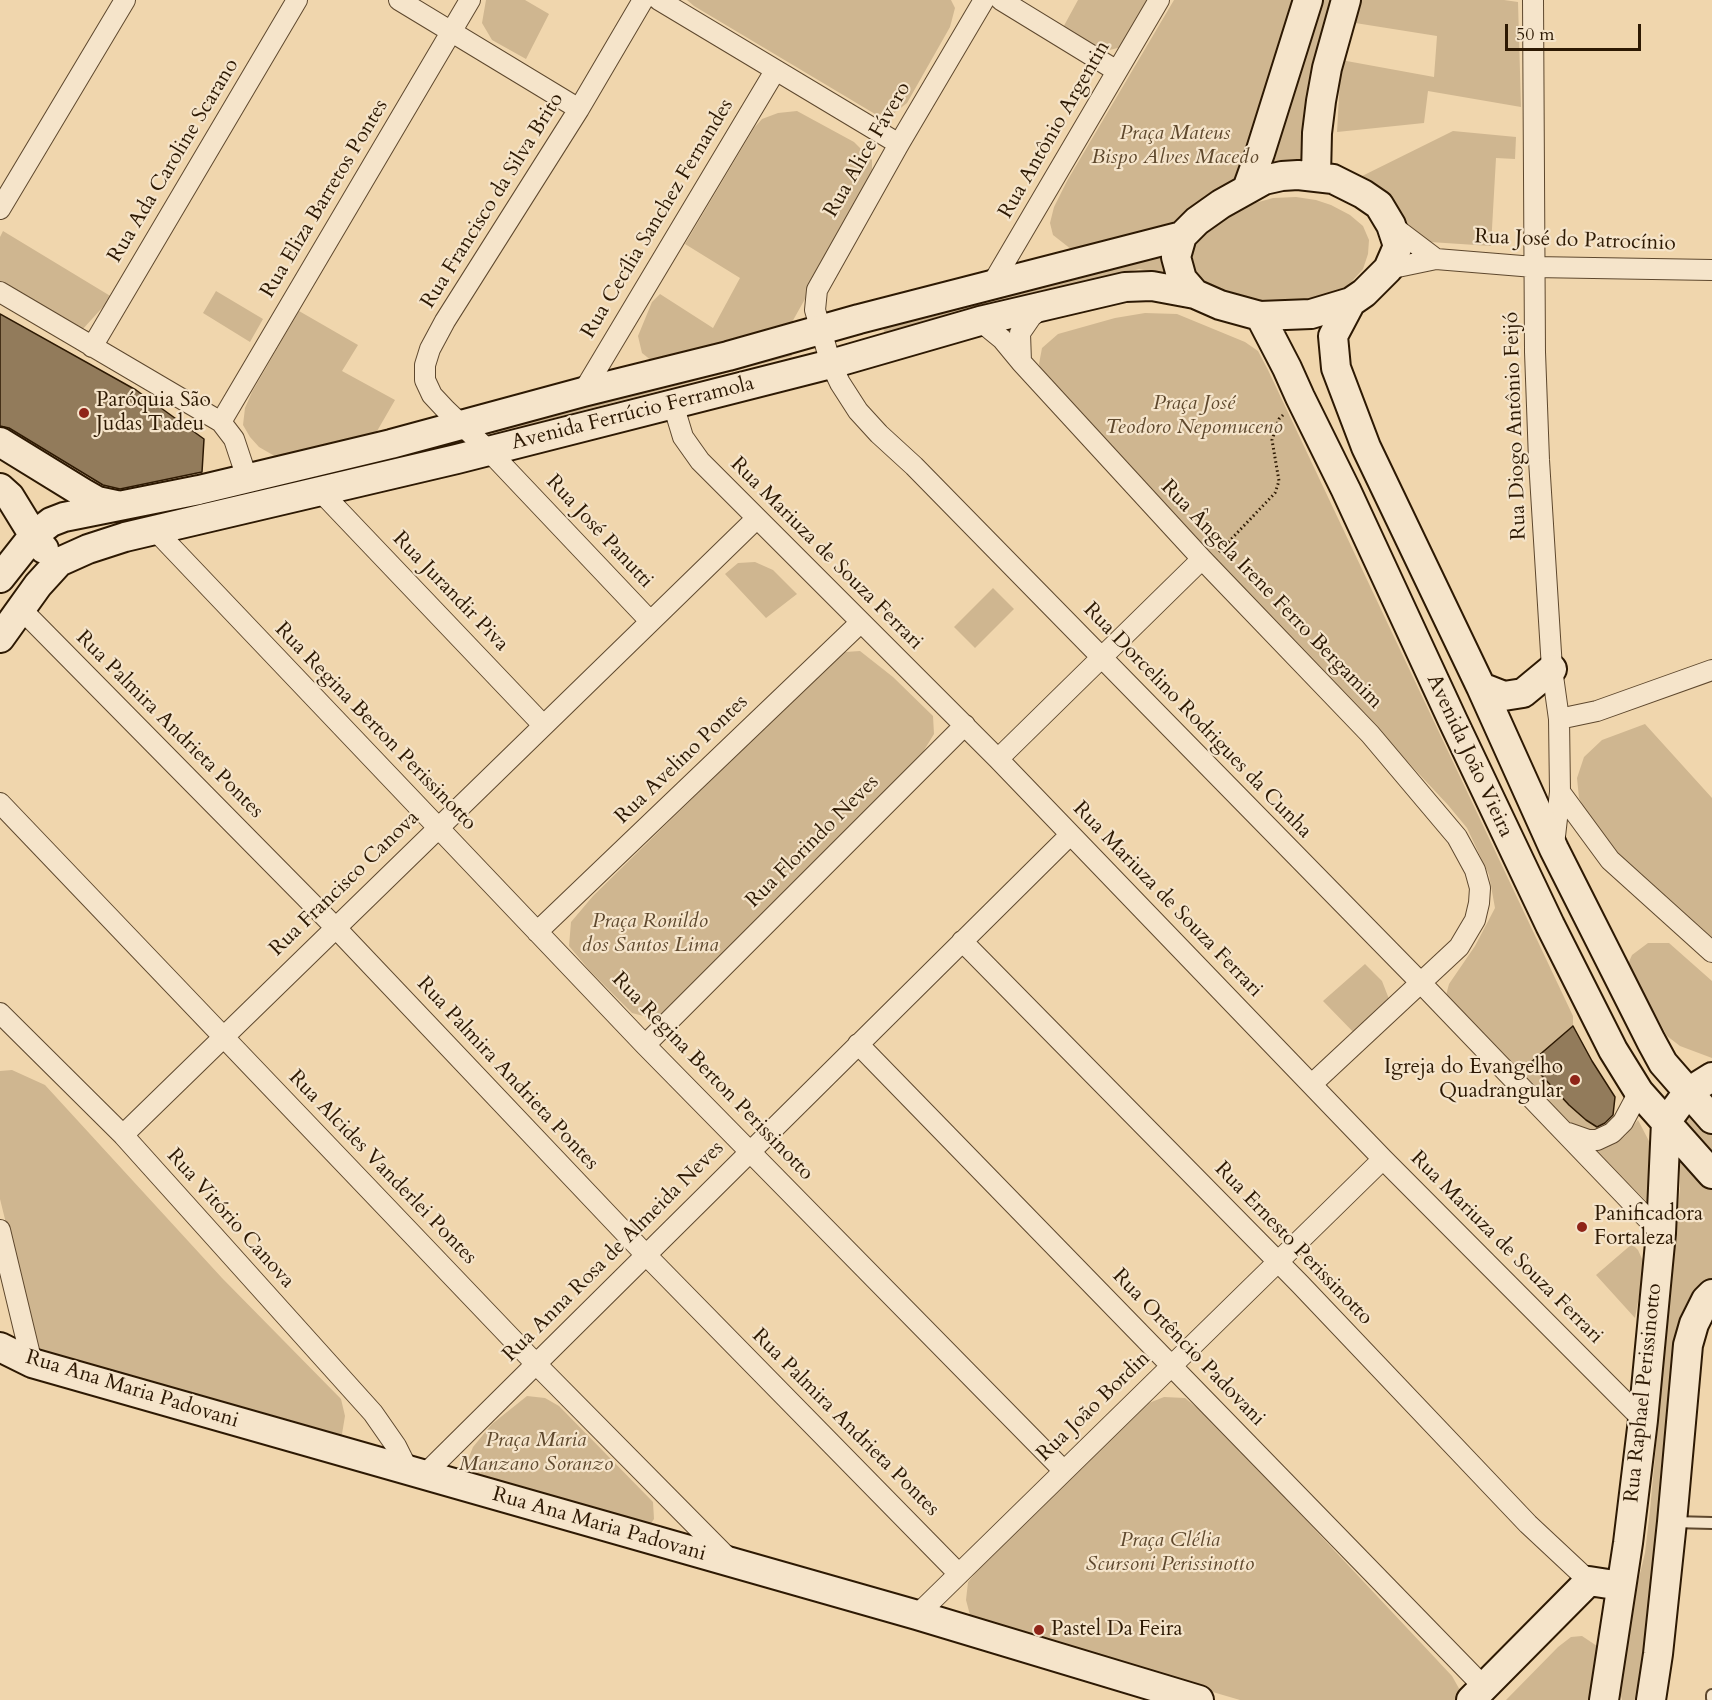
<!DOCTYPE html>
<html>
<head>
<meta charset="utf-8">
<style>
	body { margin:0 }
	#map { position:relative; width:1712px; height:1700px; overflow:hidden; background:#f0d6ad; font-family:Cardo,serif }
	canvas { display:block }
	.scale { position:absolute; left:1505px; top:24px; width:136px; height:27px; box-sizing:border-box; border:3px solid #2d1903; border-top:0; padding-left:8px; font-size:18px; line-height:21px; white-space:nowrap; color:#2d1903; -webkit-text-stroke:4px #f5e4ca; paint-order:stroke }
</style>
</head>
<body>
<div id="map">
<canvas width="1712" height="1700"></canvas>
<div class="scale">50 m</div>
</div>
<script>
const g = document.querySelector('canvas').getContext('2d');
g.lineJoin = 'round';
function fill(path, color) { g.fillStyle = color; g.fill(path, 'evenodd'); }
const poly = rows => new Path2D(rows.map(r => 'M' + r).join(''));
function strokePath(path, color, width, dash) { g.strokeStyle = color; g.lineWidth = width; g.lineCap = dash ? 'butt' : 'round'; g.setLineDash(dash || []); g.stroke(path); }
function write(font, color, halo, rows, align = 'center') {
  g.font = font + ' Cardo,serif'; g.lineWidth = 4.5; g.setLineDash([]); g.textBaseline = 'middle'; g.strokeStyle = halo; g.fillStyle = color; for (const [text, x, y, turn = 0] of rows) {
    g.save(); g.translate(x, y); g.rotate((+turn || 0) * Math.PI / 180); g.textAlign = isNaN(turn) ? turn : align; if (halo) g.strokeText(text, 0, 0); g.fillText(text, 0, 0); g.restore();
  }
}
const green = poly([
	[486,0,525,0,549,14,526,59,492,40,482,23],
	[687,0,951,0,955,8,950,27,907,103,893,114,884,115,875,114,694,6],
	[1078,0,1153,0,1122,47,1105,51,1091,50,1060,33],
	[1174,0,1299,0,1243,181,1184,227,1076,253,1053,235,1050,223,1054,207,1067,181],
	[1315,0,1336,0,1308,162,1260,170],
	[1357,0,1504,0,1518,2,1521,107,1428,91,1424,123,1337,132,1341,60,1434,77,1437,36,1349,22],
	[797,111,854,142,872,160,872,180,787,331,652,361,642,353,638,336,652,302,660,294,713,328,740,278,685,244,754,128,762,119,778,113],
	[1453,131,1516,137,1515,159,1496,158,1491,246,1430,242,1419,238,1350,182],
	[1296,197,1316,200,1331,205,1350,215,1363,226,1369,240,1368,254,1363,269,1345,289,1302,305,1251,306,1194,282,1189,249,1198,238,1229,216,1255,203,1273,198],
	[3,231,112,297,82,330,0,288,0,237],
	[1164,251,1165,274,1139,269,885,334,881,322],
	[216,291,263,319,250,342,203,313],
	[299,311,358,345,342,371,395,400,369,445,278,458,259,447,250,437,243,425,245,408,252,392],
	[1145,313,1177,314,1245,342,1258,351,1268,370,1573,1016,1573,1026,1530,1063,1585,1120,1603,1130,1584,1141,1444,1003,1449,984,1475,946,1495,908,1489,875,1467,828,1448,805,1377,729,1043,378,1039,364,1042,348,1058,334,1115,318],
	[789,344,792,356,496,433,490,431],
	[755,562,773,570,797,594,766,618,725,574,738,563],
	[993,588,1014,609,975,648,954,627],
	[860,651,893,677,933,716,934,734,923,752,668,1012,651,1018,632,1013,590,971,569,946,571,922,593,896,832,662,845,652],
	[1645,724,1712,798,1712,943,1633,871,1591,822,1579,798,1577,778,1584,757,1602,740],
	[1648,943,1669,943,1712,981,1712,1058,1680,1046,1667,1036,1628,964,1632,955],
	[1365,964,1382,981,1389,999,1360,1039,1323,1001],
	[12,1070,45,1085,222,1278,341,1399,345,1416,342,1434,332,1444,41,1365,0,1199,0,1071],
	[1690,1102,1712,1129,1712,1157,1678,1120],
	[1638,1120,1650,1143,1656,1189,1653,1208,1595,1149,1613,1144,1625,1136],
	[1680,1159,1712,1188,1712,1280,1710,1281,1641,1700,1622,1700,1619,1688,1629,1619,1645,1553,1650,1510,1680,1188],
	[1632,1244,1638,1250,1643,1261,1643,1274,1635,1318,1596,1275],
	[527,1396,545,1398,559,1406,653,1502,654,1519,647,1529,466,1477,467,1462,473,1447,492,1424],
	[1164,1397,1185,1398,1213,1421,1452,1676,1461,1692,1459,1700,1240,1700,977,1623,970,1615,966,1600,968,1582,986,1560,1144,1405],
	[1582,1636,1597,1646,1599,1658,1591,1700,1506,1700,1558,1647,1571,1637]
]);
const building = poly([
	[0,314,136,390,204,439,202,472,120,489,103,485,9,428,0,426,0,314],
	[1573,1026,1592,1061,1615,1097,1613,1115,1605,1123,1597,1127,1586,1120,1569,1105,1530,1063,1573,1026]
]);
const path = poly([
	[1219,552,1275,493,1279,481,1272,440,1279,419,1283,415]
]);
const lane = poly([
	[1673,1522,1712,1523],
	[1712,1695,1712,1698]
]);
const street = poly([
	[399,0,579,109],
	[643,0,579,109,445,321,430,349,425,365,425,380,432,395,446,410,489,451,650,621],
	[659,0,899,144],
	[984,0,899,144,817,290,815,310,831,364,840,383,858,411,879,434,914,466,1421,983,1661,1233],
	[1001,0,1117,71],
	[1533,0,1535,352,1539,460,1552,669,1559,719,1560,792,1554,845],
	[0,209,125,0],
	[1391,225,1436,259],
	[1388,269,1436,259,1534,267,1712,270],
	[992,284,1159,0],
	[0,292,221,422,234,439,247,478],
	[980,321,1002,339,1021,362,1202,559,1370,734,1457,837,1475,870,1480,888,1479,903,1475,920,1459,947,1312,1084],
	[92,347,297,0],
	[1021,362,1020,333,1031,317,1042,307],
	[583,392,775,71],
	[673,404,683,437,700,461,998,759,1383,1159,1643,1420],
	[221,422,470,0],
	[322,493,543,725],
	[156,531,645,1045,1064,1471],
	[20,608,335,927,646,1255,959,1574],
	[1559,719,1597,711,1712,670],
	[998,759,1202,559],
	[1560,792,1610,860,1712,952],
	[0,803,536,1364,730,1560],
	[537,932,860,623],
	[962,941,1300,1284,1528,1524,1589,1581],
	[0,1013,123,1135,373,1413,396,1446,408,1470],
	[858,1044,1483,1686],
	[645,1045,965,725],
	[1568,1133,1588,1140,1597,1140,1612,1133,1623,1122,1639,1092],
	[123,1135,756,519],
	[0,1230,32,1363],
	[424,1475,1070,835],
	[917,1615,1383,1159]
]);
const secondary = poly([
	[1316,176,1317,133,1321,101,1327,68,1346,0],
	[1247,189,1260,153,1308,0],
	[1351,302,1333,336,1336,368,1366,447,1481,687,1554,849,1651,1041,1663,1063,1712,1119],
	[1260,316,1287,368,1300,397,1346,490,1453,721,1550,925,1613,1050,1639,1092,1712,1174],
	[0,442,83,493,97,501,116,505],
	[0,488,10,497,37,541,44,549],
	[0,578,34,535,51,522,64,517,199,490,391,444,583,392,728,356,859,319,1182,236],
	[0,638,38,585,59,562,88,549,125,537,457,459,831,364,980,321,1125,287,1152,286,1195,294,1220,305,1260,316,1311,314,1351,302,1364,293,1388,269,1398,246,1391,225,1379,205,1363,194,1333,179,1298,175,1282,176,1264,180,1221,204,1197,221,1182,236,1176,257,1182,279,1195,294],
	[1481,687,1504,696,1523,693,1552,669],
	[0,1347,32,1363,917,1615,1199,1700],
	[1471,1700,1589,1581,1621,1586],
	[1604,1700,1628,1543,1643,1420,1661,1233,1666,1122,1688,1092,1712,1077],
	[1651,1700,1658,1654,1672,1522,1688,1345,1694,1324,1706,1300,1712,1294]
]);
const markers = [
	[84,413,6,"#8f2418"],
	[1575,1080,6,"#8f2418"],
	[1582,1227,6,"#8f2418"],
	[1039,1630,6,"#8f2418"]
];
const streetNames = [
	["Rua Antônio Argentin",1055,130,-60],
	["Rua Alice Fávero",868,150,-60],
	["Rua Ada Caroline Scarano",174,161,-59],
	["Rua Eliza Barretos Pontes",325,199,-59],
	["Rua Francisco da Silva Brito",493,201,-58],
	["Rua Cecília Sanchez Fernandes",658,219,-59],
	["Rua José do Patrocínio",1575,241,2],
	["Avenida Ferrúcio Ferramola",633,414,-14],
	["Rua Diogo Antônio Feijó",1516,426,-92],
	["Rua José Panutti",599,532,47],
	["Rua Mariuza de Souza Ferrari",826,554,45],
	["Rua Jurandir Piva",450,592,46],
	["Rua Ângela Irene Ferro Bergamim",1271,595,46],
	["Rua Dorcelino Rodrigues da Cunha",1197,721,46],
	["Rua Palmira Andrieta Pontes",169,725,45],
	["Rua Regina Berton Perissinotto",375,727,46],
	["Avenida João Vieira",1469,756,65],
	["Rua Avelino Pontes",682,760,-44],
	["Rua Florindo Neves",813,842,-45],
	["Rua Francisco Canova",345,884,-44],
	["Rua Mariuza de Souza Ferrari",1167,900,46],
	["Rua Palmira Andrieta Pontes",507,1074,47],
	["Rua Regina Berton Perissinotto",712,1077,46],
	["Rua Alcides Vanderlei Pontes",382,1168,46],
	["Rua Vitório Canova",230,1219,48],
	["Rua Ernesto Perissinotto",1293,1244,46],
	["Rua Mariuza de Souza Ferrari",1506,1248,45],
	["Rua Anna Rosa de Almeida Neves",614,1252,-45],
	["Rua Ortêncio Padovani",1188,1348,46],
	["Rua Ana Maria Padovani",132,1390,17],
	["Rua Raphael Perissinotto",1644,1393,-84],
	["Rua João Bordin",1094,1407,-44],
	["Rua Palmira Andrieta Pontes",845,1423,45],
	["Rua Ana Maria Padovani",599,1525,16]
];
const parkNames = [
	["Praça Mateus",1175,134],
	["Bispo Alves Macedo",1175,158],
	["Praça José",1194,404],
	["Teodoro Nepomuceno",1194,428],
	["Praça Ronildo",650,922],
	["dos Santos Lima",650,946],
	["Praça Maria",536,1441],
	["Manzano Soranzo",536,1465],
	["Praça Clélia",1170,1541],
	["Scursoni Perissinotto",1170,1565]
];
const poiNames = [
	["Paróquia São",96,401],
	["Judas Tadeu",96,425],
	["Igreja do Evangelho",1563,1068,"right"],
	["Quadrangular",1563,1092,"right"],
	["Panificadora",1594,1215],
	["Fortaleza",1594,1239],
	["Pastel Da Feira",1051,1630]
];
fill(green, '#cfb690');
fill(building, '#927b5b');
strokePath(building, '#2d1903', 1.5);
strokePath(lane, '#5e482e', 14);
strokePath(street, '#5e482e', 22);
strokePath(secondary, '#2d1903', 32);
strokePath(path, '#2d1903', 3, [1.5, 3]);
strokePath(lane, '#f5e4ca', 10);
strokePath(street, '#f5e4ca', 20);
strokePath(secondary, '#f5e4ca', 28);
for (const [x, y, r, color] of markers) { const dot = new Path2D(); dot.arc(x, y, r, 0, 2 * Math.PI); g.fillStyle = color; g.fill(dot); strokePath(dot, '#f5e4ca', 2); }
write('21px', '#2d1903', '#f5e4ca', streetNames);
write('italic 21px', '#5e482d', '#f5e4ca', parkNames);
write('21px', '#2d1903', '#f5e4ca', poiNames, 'left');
</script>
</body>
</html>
